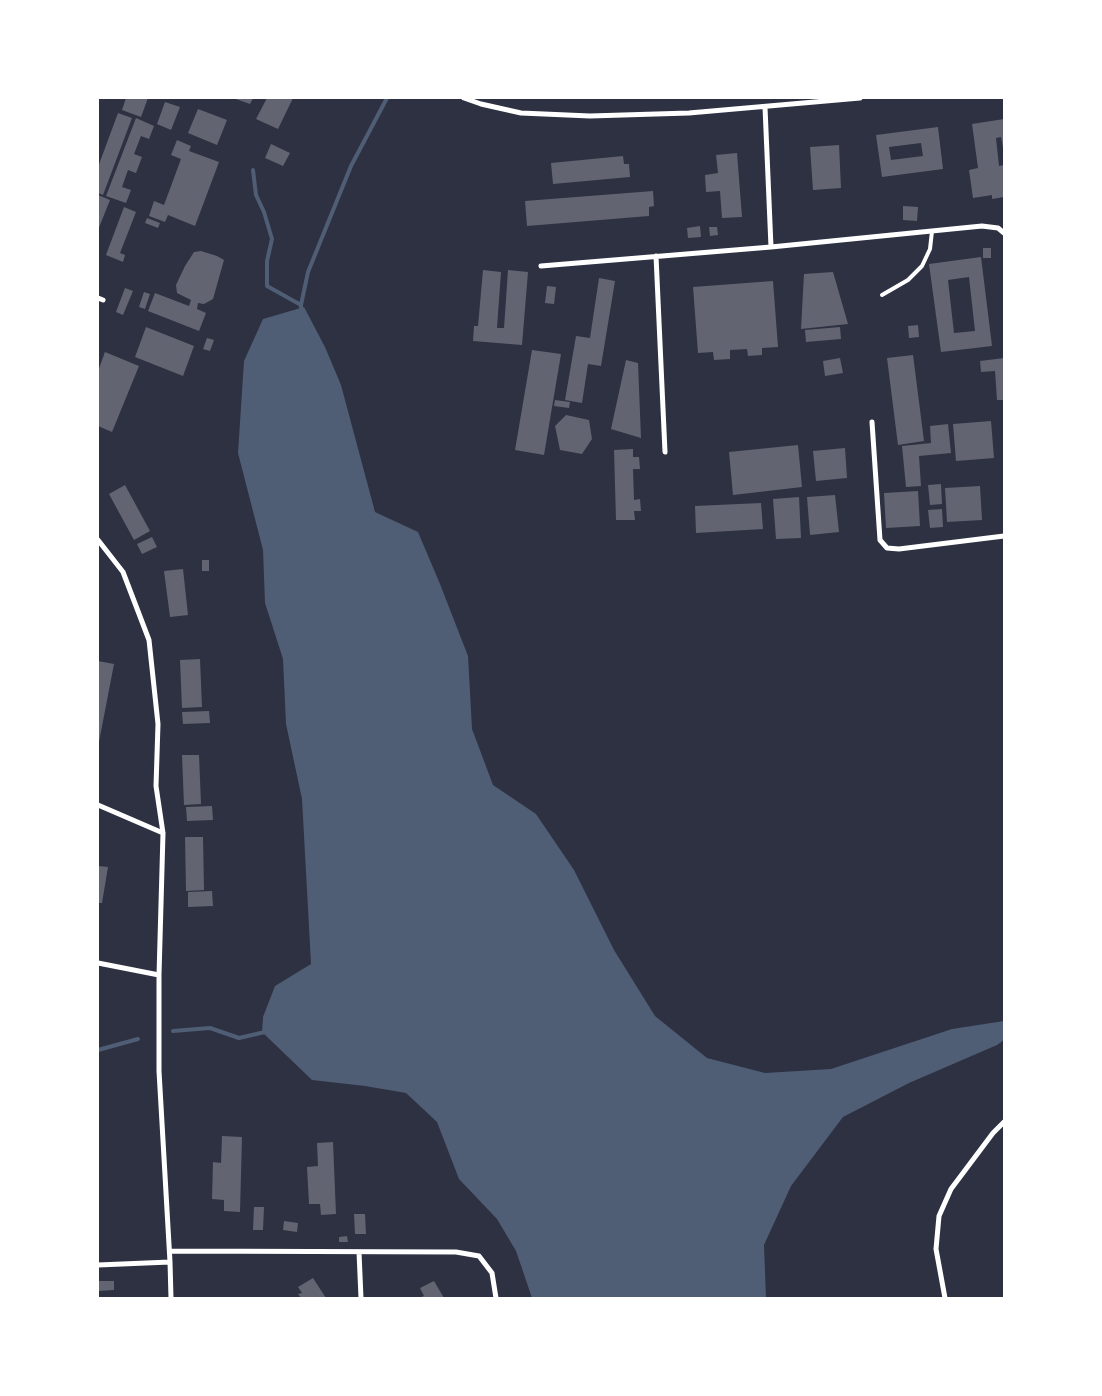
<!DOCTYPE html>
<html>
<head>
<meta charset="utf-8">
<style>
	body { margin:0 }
	#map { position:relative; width:1102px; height:1396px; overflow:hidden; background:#2d3142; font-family:Helvetica,sans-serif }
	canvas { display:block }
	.frame { position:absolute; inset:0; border:99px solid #fff; pointer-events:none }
</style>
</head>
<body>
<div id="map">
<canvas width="1102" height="1396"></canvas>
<div class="frame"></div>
</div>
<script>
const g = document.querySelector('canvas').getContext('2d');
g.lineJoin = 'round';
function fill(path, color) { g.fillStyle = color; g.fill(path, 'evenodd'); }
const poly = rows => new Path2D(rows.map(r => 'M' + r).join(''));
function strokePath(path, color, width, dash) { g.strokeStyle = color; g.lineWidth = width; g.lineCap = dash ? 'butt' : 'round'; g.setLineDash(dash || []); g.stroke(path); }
const water = poly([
	[304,307,325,347,341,385,375,512,418,532,440,584,468,656,472,729,493,785,536,814,574,870,614,950,655,1016,707,1058,765,1073,831,1069,952,1029,1004,1021,1004,1040,997,1045,909,1083,843,1117,791,1186,764,1245,766,1298,532,1298,516,1251,497,1219,459,1179,437,1122,406,1093,365,1086,312,1080,262,1032,263,1017,275,986,311,964,302,799,286,724,283,659,265,603,263,550,238,453,244,361,263,319]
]);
const stream = poly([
	[253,170,256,195,264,212,272,239,267,261,267,286,301,305],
	[301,312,301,305,308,272,351,166,387,98],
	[173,1031,210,1028,239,1038,265,1032],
	[98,1050,138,1039]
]);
const building = poly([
	[126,98,148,98,141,117,122,110],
	[233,98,253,98,250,104],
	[267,98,293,98,278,129,256,119],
	[165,102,180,107,171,130,157,124],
	[198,109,227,120,217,145,188,133],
	[118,113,132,118,103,195,98,193,98,167],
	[136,118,154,126,149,139,141,136,134,154,142,157,136,173,128,170,122,187,131,190,126,203,106,196],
	[1004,119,1004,153,1001,137,996,138,999,166,1004,165,1004,197,992,199,992,195,973,198,969,170,978,168,972,124],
	[938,127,943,169,882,177,876,135],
	[921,143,923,156,891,160,889,147],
	[177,140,191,146,189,151,219,162,195,226,168,215,165,222,149,216,154,201,164,205,181,159,171,155],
	[271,144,290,153,283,166,265,158],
	[839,145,841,188,813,190,810,147],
	[737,153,742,217,722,218,720,191,706,192,705,175,718,173,716,155],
	[623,156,624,164,629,164,630,177,553,184,551,163],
	[653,191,654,206,649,207,649,216,527,226,525,201],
	[98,195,110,200,98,230],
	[903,206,918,207,917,221,903,220],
	[124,207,136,212,120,253,125,255,123,262,106,255],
	[147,218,160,223,158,228,145,223],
	[700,226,701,237,688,238,687,228],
	[709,227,717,227,718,235,710,236],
	[983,248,991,248,991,258,983,258],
	[201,251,217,256,224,260,213,299,204,304,198,303,197,309,206,313,199,331,148,311,155,293,189,306,191,300,177,293,176,285,185,266,194,252],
	[981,257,992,346,941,352,929,264],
	[969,277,975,331,954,333,948,280],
	[483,270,501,272,497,328,504,328,508,270,528,272,522,345,473,341,474,326,478,326],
	[833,272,848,324,801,329,804,274],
	[599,278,615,281,601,366,588,364,582,403,565,400,576,336,590,338],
	[773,281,778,347,762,348,762,355,748,356,747,349,730,350,730,359,714,360,713,352,698,353,693,287],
	[547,286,556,287,554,304,545,303],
	[125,288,133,291,123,315,116,312],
	[144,292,150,294,145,309,139,307],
	[918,325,919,337,909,338,908,326],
	[146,327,194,346,183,376,135,357],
	[840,327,841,339,806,342,805,330],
	[207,338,214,340,210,351,203,349],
	[532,350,561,354,544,455,515,450],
	[105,352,139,366,112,432,98,426,98,371],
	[913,355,924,441,898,445,887,358],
	[840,358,843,373,825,376,823,361],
	[1004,358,1004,400,997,400,995,371,981,372,980,361],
	[626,360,638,363,641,438,611,429],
	[555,400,570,402,569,408,554,406],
	[566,415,589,420,592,439,582,454,560,450,555,426],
	[991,421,994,458,956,461,953,424],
	[948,424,951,453,919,456,921,486,906,487,902,446,931,443,930,426],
	[798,445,802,487,733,495,729,452],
	[845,448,847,478,816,481,813,451],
	[633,449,633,457,639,457,640,469,633,469,634,500,640,499,641,511,634,511,635,520,616,520,614,450],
	[941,484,942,504,930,505,928,485],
	[125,485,150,531,134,540,109,494],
	[980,486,982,520,947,522,945,488],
	[918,491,920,526,886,528,884,493],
	[835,495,839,532,810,535,807,497],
	[799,497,801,538,776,539,773,499],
	[761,503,763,529,696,533,695,506],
	[942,509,943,527,930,528,928,510],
	[152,537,157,547,142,554,137,544],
	[202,560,209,560,209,571,202,571],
	[183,569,188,615,170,617,164,571],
	[200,659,202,707,182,708,180,660],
	[98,661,114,664,98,747],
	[209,711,210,723,183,724,182,712],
	[182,755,199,755,201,804,184,805],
	[212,806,213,820,187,821,186,807],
	[185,837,203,837,204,890,186,891],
	[98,866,108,867,102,903,98,903],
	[212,891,213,906,188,907,188,892],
	[222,1136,242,1137,240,1212,224,1211,224,1200,212,1199,213,1162,221,1163],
	[333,1142,336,1214,321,1215,320,1204,309,1204,307,1167,318,1166,317,1143],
	[254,1207,264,1207,263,1230,253,1230],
	[354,1214,365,1214,366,1234,355,1234],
	[284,1221,298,1223,297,1232,283,1230],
	[347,1236,348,1242,339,1242,339,1237],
	[313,1278,326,1298,301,1298,298,1294,302,1293,298,1287],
	[99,1281,114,1281,114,1290,99,1291],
	[434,1281,444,1298,418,1298,424,1296,420,1288]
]);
const service = poly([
	[882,295,908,280,922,266,930,249,932,231]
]);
const minor = poly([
	[464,98,481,104,521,113,590,116,689,113,860,98],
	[771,247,982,226,998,228,1004,233],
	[656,256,665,452],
	[541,266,771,247,765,107],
	[98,298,103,300],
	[872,422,880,540,887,548,899,549,1004,536],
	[98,540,123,572,149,640,158,724,156,786,163,833,159,975,159,1071,170,1262,171,1298],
	[98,805,163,833],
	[98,963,159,975],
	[170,1251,456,1252,479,1256,492,1273,496,1298],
	[359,1252,361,1298],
	[98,1265,170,1262],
	[945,1298,936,1249,939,1216,951,1189,993,1133,1004,1122]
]);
fill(water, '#4f5d75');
strokePath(stream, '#4f5d75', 4);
fill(building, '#626471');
strokePath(service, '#fff', 4);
strokePath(minor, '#fff', 5);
</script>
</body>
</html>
